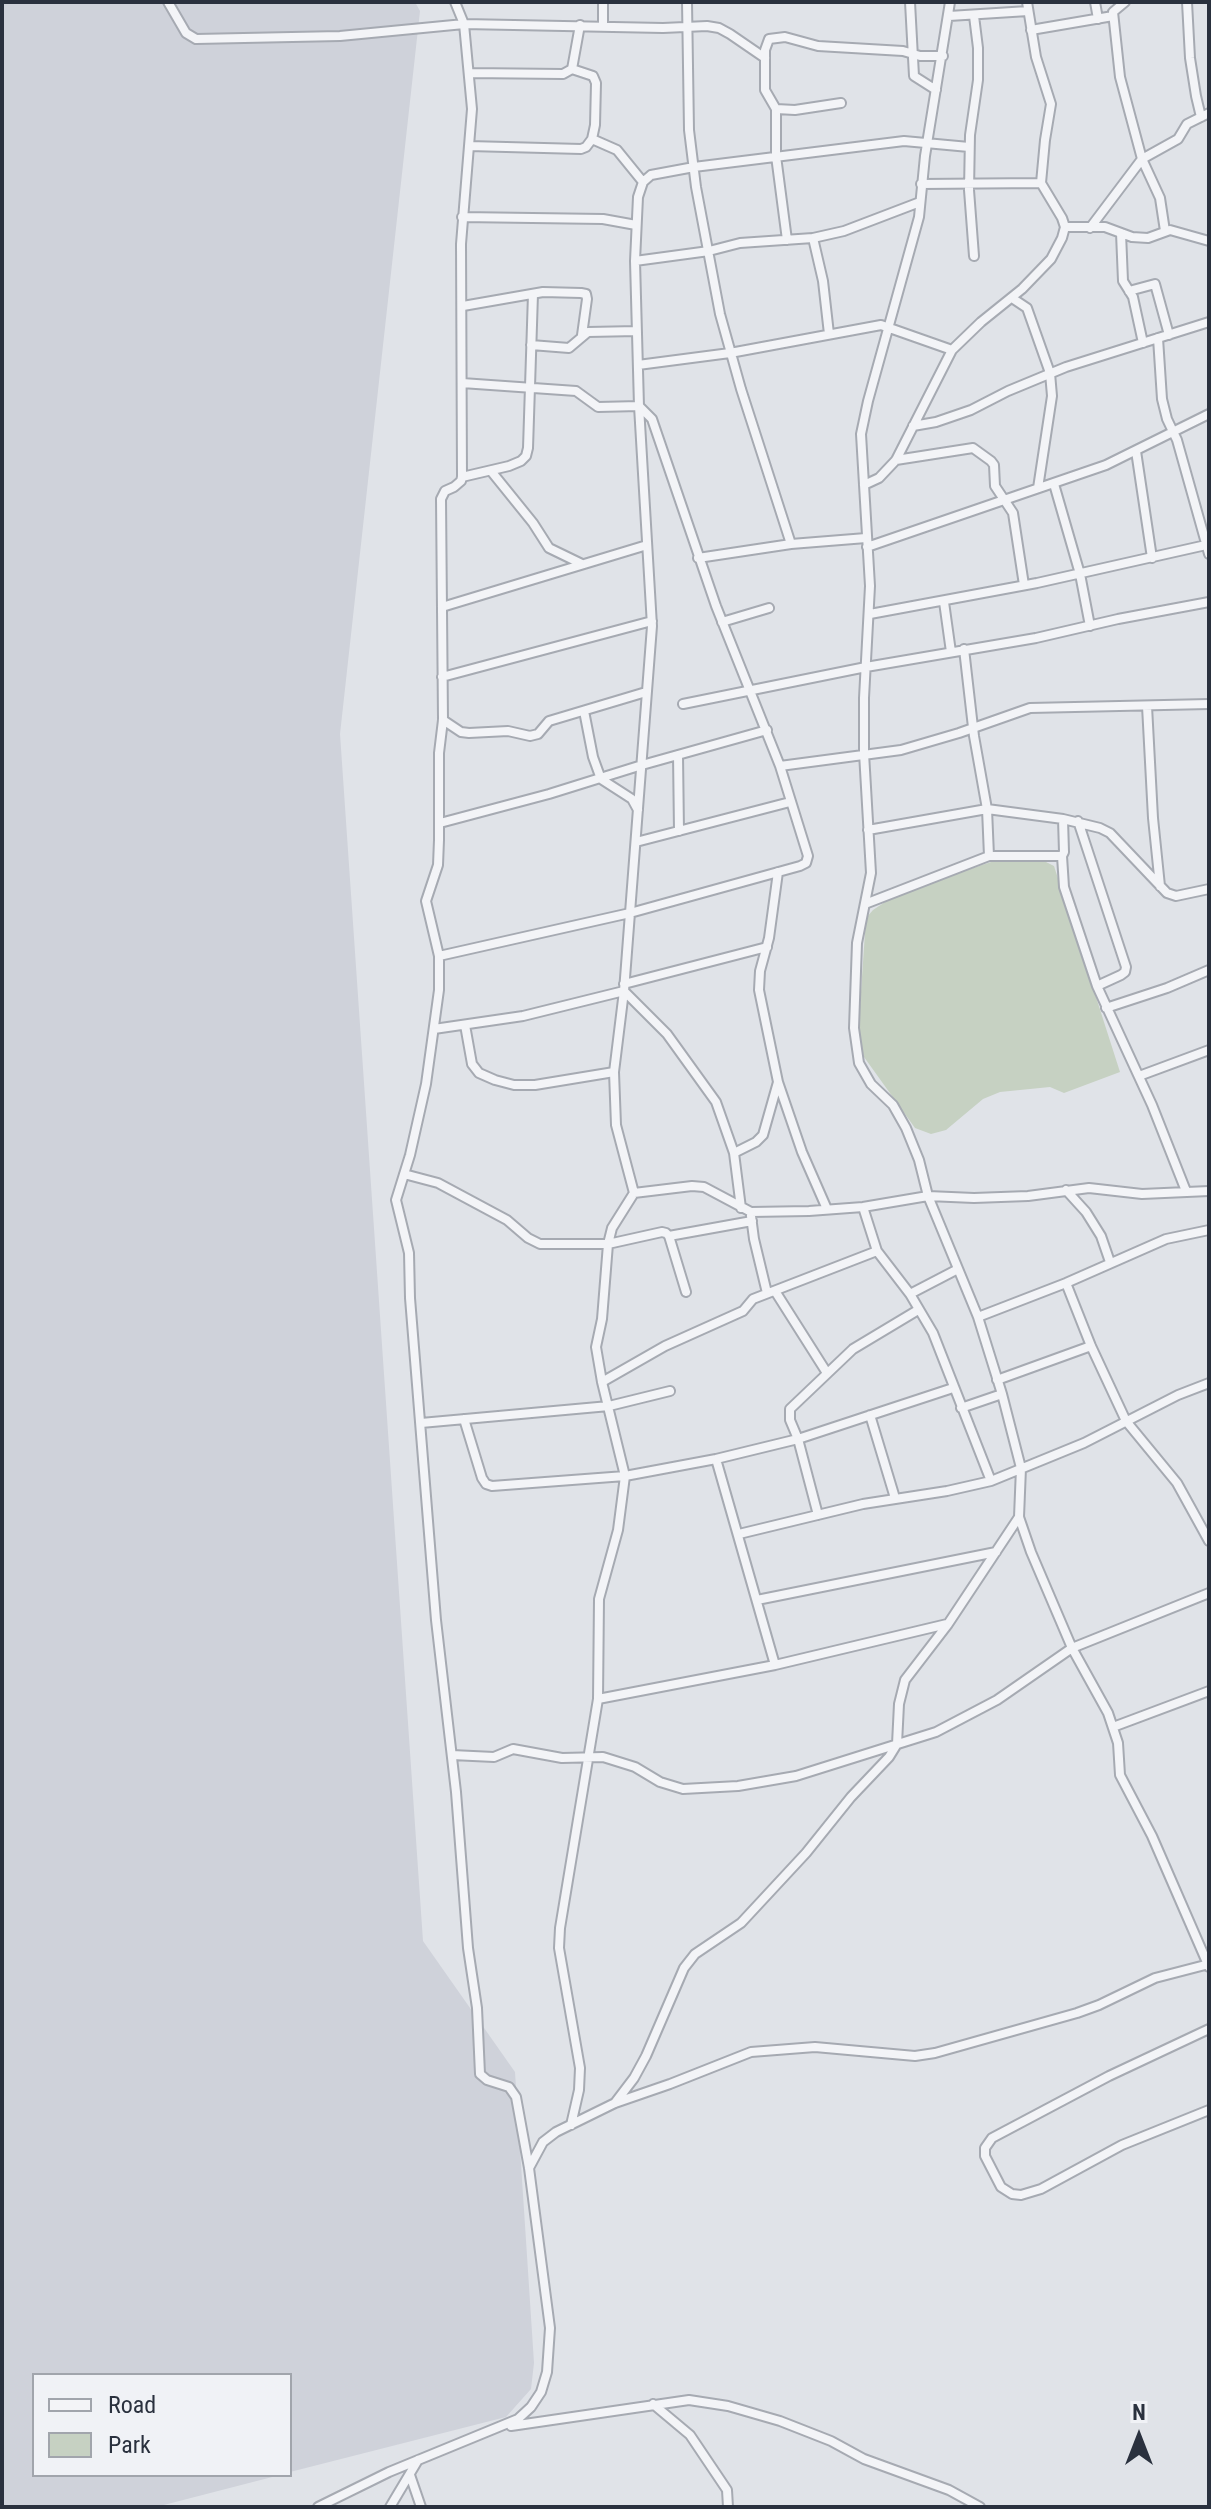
<!DOCTYPE html>
<html>
<head>
<meta charset="utf-8">
<style>
	body { margin:0 }
	#map { position:relative; width:1211px; height:2509px; overflow:hidden; background:#e0e3e8; font-family:"Roboto Condensed",sans-serif }
	canvas { display:block }
	.frame { position:absolute; inset:0; border:4px solid #2a313e; pointer-events:none }
	.legend { position:absolute; left:32px; top:2373px; width:260px; height:104px; box-sizing:border-box; background:#f0f2f6; border:2px solid #a1a5ac; margin:0; padding:10px 14px; list-style:none; font-size:24px; color:#2a313e }
	.legend li { display:flex; align-items:center; gap:16px; height:40px }
	.legend b { width:40px; border:2px solid #a1a5ac }
	.north { position:absolute; left:1099px; top:2397px; width:80px; height:80px; -webkit-text-stroke:6px #f0f2f6; paint-order:stroke; rotate:0deg; font-size:22px; font-weight:700; line-height:32px; text-align:center; color:#2a313e }
	.north::after { content:''; display:block; margin:auto; width:28px; height:36px; background:#2a313e; clip-path:polygon(50% 0,100% 100%,50% 72%,0 100%) }
</style>
</head>
<body>
<div id="map">
<canvas width="1211" height="2509"></canvas>
<div class="frame"></div>
<ul class="legend">
<li><b style="height:10px;background:#f3f4f7"></b>Road</li>
<li><b style="height:22px;background:#c6d1c2"></b>Park</li>
</ul>
<div class="north">N</div>
</div>
<script>
const g = document.querySelector('canvas').getContext('2d');
g.lineJoin = 'round';
function fill(path, color) { g.fillStyle = color; g.fill(path, 'evenodd'); }
const poly = rows => new Path2D(rows.map(r => 'M' + r).join(''));
function strokePath(path, color, width, dash) { g.strokeStyle = color; g.lineWidth = width; g.lineCap = dash ? 'butt' : 'round'; g.setLineDash(dash || []); g.stroke(path); }
const built = poly([
	[2,2,415,2,420,11,340,734,423,1941,515,2072,534,2363,531,2389,506,2417,290,2472,290,2375,34,2375,34,2475,280,2475,156,2507,2,2507]
]);
const green = poly([
	[1016,858,1042,860,1054,866,1120,1072,1064,1093,1050,1087,1000,1092,983,1099,946,1130,931,1134,915,1128,864,1057,858,1036,866,918,873,910,888,900,923,885,994,861]
]);
const street = poly([
	[168,2,186,33,196,39,340,36,464,24,663,28,707,26,719,28,730,34,765,58],
	[687,2,689,130,696,187,720,314,741,389,791,544],
	[910,2,914,76,936,90],
	[950,2,925,156,919,217,868,401,861,434,870,586,864,698,864,753,871,873,857,943,854,1028,859,1063,871,1084,893,1105,906,1128,919,1160,928,1196,978,1317,1002,1394,1021,1468,1019,1517,1031,1552,1072,1648,1108,1713,1118,1743,1120,1775,1152,1836,1209,1967],
	[1095,2,1098,19],
	[1125,2,1113,12,1120,77,1142,159,1160,198,1165,231],
	[1187,2,1190,58,1196,96,1201,117],
	[949,16,1028,11],
	[603,26,603,2],
	[1031,30,1113,16],
	[572,69,580,25],
	[469,73,563,74,572,69,593,76,596,83,595,125,592,139,586,147,581,149,469,146],
	[776,109,795,110,841,103],
	[592,139,617,150,643,182],
	[921,184,1041,183],
	[462,217,603,219,636,225],
	[1065,227,1105,227,1132,237,1148,238,1170,230,1209,241],
	[1090,228,1142,159,1178,139,1187,124,1209,113],
	[1121,233,1123,281,1133,297,1143,343],
	[813,238,823,281,829,334],
	[787,240,776,156,776,109,765,90,765,50,769,39,785,37,818,46,903,51,920,56,943,56],
	[974,256,969,190,970,135,978,80,978,48,974,16],
	[635,261,709,251,740,243,813,238,844,231,920,202],
	[1129,291,1155,284,1169,335],
	[1012,298,1027,308,1050,373,1052,396,1038,488],
	[463,306,543,292,581,293,586,294,587,299,582,335],
	[1158,338,1162,399,1167,419,1177,440,1209,554],
	[531,345,569,348,588,332,637,331],
	[638,365,730,353,881,325,952,350],
	[913,426,936,422,971,410,1008,391,1066,367,1209,322],
	[1136,451,1152,558],
	[896,460,973,448,991,461,994,465,995,486,1013,513,1024,585],
	[491,471,533,523,549,548,582,564],
	[462,477,509,466,521,461,526,456,528,448,533,294],
	[1054,484,1080,574,1090,626],
	[864,485,879,478,896,460,952,350,981,322,1022,289,1051,259,1062,238,1065,227,1062,218,1041,183,1045,140,1051,104,1036,57,1027,2],
	[867,547,1106,465,1209,414],
	[698,558,791,544,866,538],
	[944,602,951,652],
	[442,607,647,545],
	[870,614,1037,583,1206,545],
	[722,622,769,608],
	[964,649,974,736,987,809,989,856],
	[442,677,652,621],
	[683,704,866,667,1036,638,1118,619,1209,602],
	[1147,706,1153,818,1160,886],
	[584,711,593,757,601,779,632,799,638,810],
	[443,720,461,732,469,733,508,731,530,736,538,734,549,721,646,692],
	[678,755,679,831],
	[780,766,901,750,959,733,1030,708,1209,704],
	[1078,821,1126,967,1125,972,1121,975,1097,986],
	[440,823,549,794,642,765,767,730],
	[868,830,987,809,1063,819,1100,828,1110,833,1167,893,1176,896,1209,889],
	[636,842,790,802],
	[1062,856,1064,852,1063,819],
	[865,904,989,856,1062,856,1064,887,1097,986,1152,1105,1186,1191],
	[439,956,630,913,800,866,806,863,808,856,780,766,716,606,652,419,639,406,598,407,576,391,462,383],
	[624,984,767,947],
	[1106,1008,1167,988,1209,970],
	[465,1025,472,1064,479,1073,495,1080,514,1085,535,1085,614,1072],
	[434,1029,523,1016,624,991,667,1034,716,1102,734,1153,741,1208],
	[1139,1076,1209,1050],
	[778,1082,802,1152,827,1209],
	[734,1153,756,1142,763,1135,778,1082,759,990,760,971,769,938,778,872],
	[404,1174,438,1183,507,1220,528,1238,540,1244,608,1244,662,1232,666,1233,669,1236,686,1292],
	[1066,1190,1086,1212,1101,1236,1110,1262],
	[634,1193,692,1186,704,1187,751,1212,809,1211,863,1207,928,1196,974,1198,1028,1196,1089,1188,1142,1194,1209,1191],
	[863,1207,877,1251,910,1294,933,1333,991,1481],
	[751,1216,754,1239,767,1293],
	[669,1236,752,1221],
	[1066,1283,1091,1346,1126,1421,1177,1483,1209,1541],
	[775,1291,827,1373],
	[910,1294,958,1269],
	[978,1317,1066,1283,1166,1239,1209,1230],
	[997,1380,1091,1346],
	[602,1382,665,1346,743,1311,753,1299,877,1251],
	[961,1408,1002,1394],
	[870,1415,895,1498],
	[464,1419,482,1478,486,1484,492,1486,625,1476,716,1459,798,1439,953,1388],
	[421,1423,609,1406,670,1391],
	[716,1459,775,1665],
	[818,1515,798,1439,790,1420,790,1409,853,1349,918,1310],
	[739,1534,863,1504,947,1491,991,1481,1084,1443,1178,1395,1209,1383],
	[757,1600,996,1552],
	[598,1699,775,1665,947,1624],
	[1113,1727,1209,1691],
	[452,1755,494,1757,513,1749,562,1758,603,1757,635,1767,660,1782,683,1789,738,1786,796,1776,936,1732,997,1700,1072,1648,1209,1593],
	[1209,2029,1109,2076,992,2138,985,2148,985,2156,1001,2187,1012,2194,1021,2195,1041,2189,1122,2145,1209,2110],
	[615,2103,634,2078,646,2056,684,1968,695,1954,741,1923,806,1853,851,1797,889,1757,897,1744,899,1704,905,1680,948,1624,1019,1517],
	[571,2125,579,2090,580,2068,559,1948,560,1928,598,1699,599,1599,618,1530,625,1476,602,1382,596,1347,602,1319,608,1244,612,1228,634,1193,616,1125,614,1072,624,991,652,626,639,406,635,261,638,197,643,182,651,175,694,167,904,141,969,147],
	[529,2168,543,2142,556,2132,615,2103,670,2084,751,2052,815,2047,915,2056,935,2053,1077,2013,1099,2005,1155,1978,1209,1964],
	[653,2404,690,2435,727,2490,728,2507],
	[511,2426,689,2400,728,2406,780,2421,831,2441,864,2459,949,2490,980,2507],
	[410,2475,421,2507],
	[318,2507,389,2472,518,2419,531,2407,541,2392,547,2372,550,2328,529,2168,516,2097,509,2087,487,2080,480,2074,477,2008,468,1948,456,1792,436,1620,410,1298,409,1253,396,1200,410,1155,426,1084,439,990,439,956,426,901,438,865,439,840,439,753,443,720,441,499,445,491,454,487,461,481,462,477,461,244,472,109,464,24,455,2],
	[390,2507,418,2460]
]);
fill(built, '#cfd2da');
fill(green, '#c6d1c2');
strokePath(street, '#a6aab2', 12);
strokePath(street, '#f3f4f7', 8);
</script>
</body>
</html>
